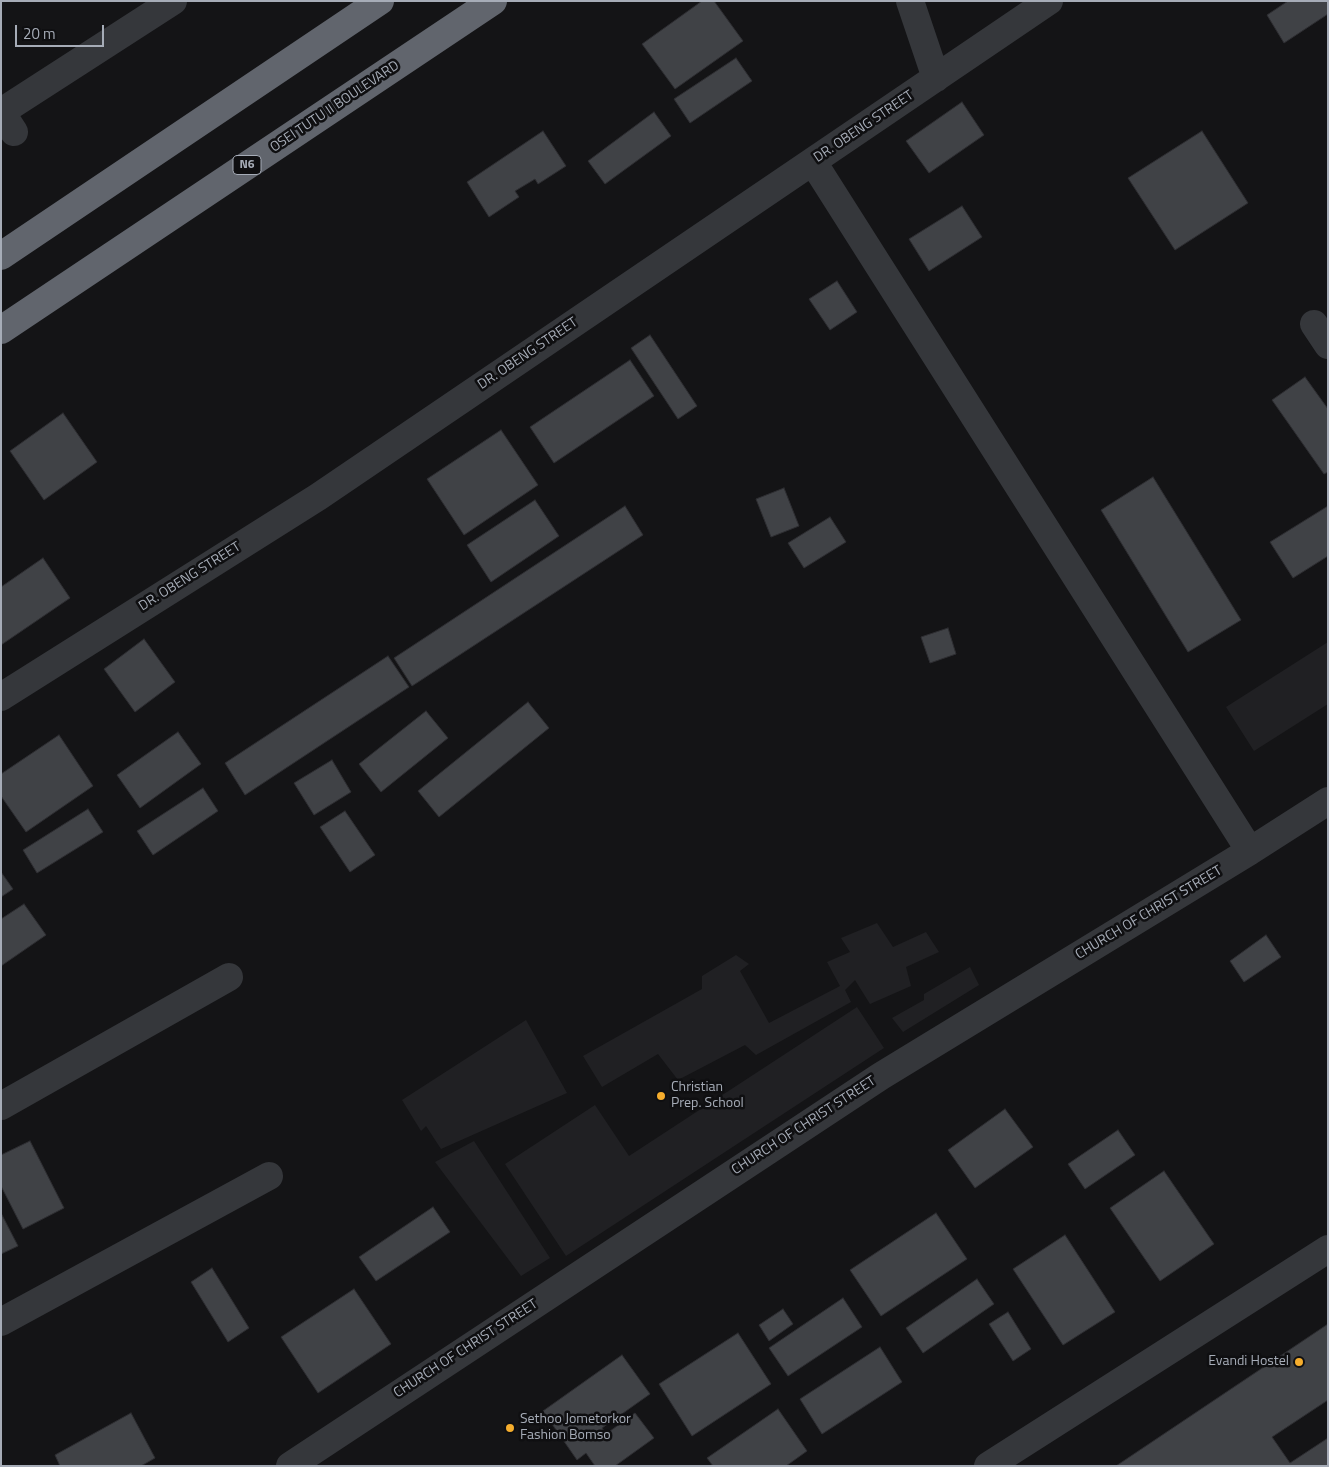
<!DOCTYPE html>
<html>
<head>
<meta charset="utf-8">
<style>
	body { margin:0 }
	#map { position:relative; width:1329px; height:1467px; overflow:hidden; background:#141416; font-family:"Titillium Web",sans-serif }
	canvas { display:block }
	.frame { position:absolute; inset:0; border:2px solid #a6acb7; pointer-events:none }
	.scale { position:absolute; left:15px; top:25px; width:89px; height:22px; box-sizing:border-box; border:2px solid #a6acb7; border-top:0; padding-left:6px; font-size:15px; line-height:18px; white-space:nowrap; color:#a6acb7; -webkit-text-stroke:4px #0f0f11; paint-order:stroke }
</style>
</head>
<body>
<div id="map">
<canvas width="1329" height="1467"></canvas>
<div class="frame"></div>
<div class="scale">20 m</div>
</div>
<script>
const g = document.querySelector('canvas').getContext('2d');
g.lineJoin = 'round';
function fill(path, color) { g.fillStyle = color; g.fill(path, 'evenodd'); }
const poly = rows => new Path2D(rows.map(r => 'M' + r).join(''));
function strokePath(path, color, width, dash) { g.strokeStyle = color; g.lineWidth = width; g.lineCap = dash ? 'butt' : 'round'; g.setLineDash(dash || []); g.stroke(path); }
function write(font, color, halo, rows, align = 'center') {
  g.font = font + ' "Titillium Web",sans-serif'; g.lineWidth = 5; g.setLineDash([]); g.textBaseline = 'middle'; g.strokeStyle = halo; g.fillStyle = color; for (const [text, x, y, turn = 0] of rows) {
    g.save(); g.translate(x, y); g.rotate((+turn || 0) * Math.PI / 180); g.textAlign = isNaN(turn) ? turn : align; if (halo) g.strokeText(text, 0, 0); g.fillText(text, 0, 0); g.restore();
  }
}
const built = poly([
	[1328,642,1328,704,1254,751,1226,707],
	[877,923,893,947,926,932,939,952,906,967,911,986,870,1004,855,980,845,990,851,1002,756,1055,745,1045,678,1080,658,1054,602,1087,583,1056,702,989,702,976,736,955,749,964,740,971,769,1023,840,986,827,962,850,952,841,938],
	[970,967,979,985,903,1032,892,1018,924,1000,924,994],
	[857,1007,884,1048,566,1256,505,1164,595,1105,629,1156],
	[526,1020,567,1093,441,1149,426,1126,421,1131,402,1100],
	[474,1141,550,1258,521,1276,435,1162]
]);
const building = poly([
	[702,1,714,1,743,41,675,89,642,44,702,1],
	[1288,1,1328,1,1328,14,1284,43,1267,15,1288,1],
	[736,58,752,81,690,123,674,99,736,58],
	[962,102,984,135,929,173,906,141,962,102],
	[654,112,671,136,605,184,588,161,654,112],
	[543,131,566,166,538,184,535,179,515,191,519,197,489,217,467,182,543,131],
	[1202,131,1248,203,1175,250,1128,178,1202,131],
	[962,206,982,237,929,271,909,239,962,206],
	[837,281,857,312,830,330,809,299,837,281],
	[650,335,697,406,678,419,631,348,650,335],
	[630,360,654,396,554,463,530,427,630,360],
	[1305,377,1328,409,1328,472,1324,474,1272,400,1305,377],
	[63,413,97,462,44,500,10,451,63,413],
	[501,430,538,485,464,535,427,479,501,430],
	[1153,477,1241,620,1188,652,1101,510,1153,477],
	[784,488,799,526,771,537,756,499,784,488],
	[535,500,559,536,491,582,467,545,535,500],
	[625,506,643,535,412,686,394,658,625,506],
	[1328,506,1328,556,1293,578,1270,542,1328,506],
	[830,517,846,542,804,568,788,543,830,517],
	[43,558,70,598,1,645,1,587,43,558],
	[948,628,956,654,930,663,921,637,948,628],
	[144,639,175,682,135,712,104,669,144,639],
	[388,656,409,687,245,795,225,763,388,656],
	[528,702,549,728,439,817,418,791,528,702],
	[426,711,448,738,381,792,359,764,426,711],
	[178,732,201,764,140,808,117,775,178,732],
	[59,735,93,786,26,832,1,796,1,774,59,735],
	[332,760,351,792,314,815,294,783,332,760],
	[203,788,218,811,153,855,137,831,203,788],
	[88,809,103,832,37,873,23,850,88,809],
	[345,811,375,855,350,872,320,827,345,811],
	[1,872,13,889,1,897,1,872],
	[24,904,46,935,1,966,1,919,24,904],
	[1266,935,1281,957,1244,982,1230,961,1266,935],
	[1005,1109,1033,1147,975,1188,948,1150,1005,1109],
	[1118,1130,1135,1155,1085,1189,1068,1164,1118,1130],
	[30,1141,64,1208,23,1229,1,1186,1,1155,30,1141],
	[1164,1171,1214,1244,1160,1281,1110,1208,1164,1171],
	[433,1207,450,1232,376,1281,359,1257,433,1207],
	[1,1213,18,1246,1,1254,1,1213],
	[936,1213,967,1259,881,1316,850,1270,936,1213],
	[1065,1235,1115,1312,1063,1345,1013,1269,1065,1235],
	[212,1268,249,1328,228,1342,191,1282,212,1268],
	[977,1279,994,1304,923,1353,906,1328,977,1279],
	[354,1289,391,1344,318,1393,281,1337,354,1289],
	[843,1298,862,1327,788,1376,769,1348,843,1298],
	[783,1309,793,1324,769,1341,759,1325,783,1309],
	[1008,1312,1031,1349,1013,1361,989,1324,1008,1312],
	[1328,1324,1328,1400,1272,1437,1290,1463,1328,1438,1328,1466,1116,1466,1328,1324],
	[738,1333,771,1384,692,1436,659,1384,738,1333],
	[880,1347,902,1382,822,1434,800,1399,880,1347],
	[622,1355,650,1394,602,1428,606,1434,635,1413,654,1438,615,1466,595,1466,586,1453,577,1460,543,1411,622,1355],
	[778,1409,807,1451,786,1466,713,1466,707,1458,778,1409],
	[131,1413,155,1458,141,1466,60,1466,55,1455,131,1413]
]);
const minor = poly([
	[910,1,936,78],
	[1,112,173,1],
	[1,112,14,132],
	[813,162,1250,851],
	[1314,324,1328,345],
	[1,697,318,497,1049,1],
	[1,1106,229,977],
	[1,1322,269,1176],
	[290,1466,881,1076,1250,851,1328,801],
	[988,1466,1328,1249]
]);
const highway = poly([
	[1,256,380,1],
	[1,330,493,1]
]);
const markers = [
	[661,1096,5,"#f5ad2d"],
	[1299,1362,5,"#f5ad2d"],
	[510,1428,5,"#f5ad2d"]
];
const shields = [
	[247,165,28]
];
const shieldNames = [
	["N6",247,165]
];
const streetNames = [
	["OSEI TUTU II BOULEVARD",335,107,-34],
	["DR. OBENG STREET",864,127,-34],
	["DR. OBENG STREET",528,354,-34],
	["DR. OBENG STREET",190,577,-32],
	["CHURCH OF CHRIST STREET",1149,913,-31],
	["CHURCH OF CHRIST STREET",804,1126,-33],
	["CHURCH OF CHRIST STREET",466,1349,-33]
];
const poiNames = [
	["Christian",671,1088],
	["Prep. School",671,1104],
	["Evandi Hostel",1289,1362,"right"],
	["Sethoo Jometorkor",520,1420],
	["Fashion Bomso",520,1436]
];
fill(built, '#202023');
fill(building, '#404246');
strokePath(building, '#2e2e32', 1);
strokePath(minor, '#35373b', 28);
strokePath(highway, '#61656d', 28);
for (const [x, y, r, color] of markers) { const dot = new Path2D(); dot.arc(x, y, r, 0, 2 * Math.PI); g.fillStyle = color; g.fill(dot); strokePath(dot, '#0f0f11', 2); }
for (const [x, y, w] of shields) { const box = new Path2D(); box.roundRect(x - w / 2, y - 9.5, w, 19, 4); g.fillStyle = '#0f0f11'; g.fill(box); strokePath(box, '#a6acb7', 1); }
write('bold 12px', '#a6acb7', null, shieldNames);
write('14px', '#a6acb7', '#0f0f11', streetNames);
write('14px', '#a6acb7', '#0f0f11', poiNames, 'left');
</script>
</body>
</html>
